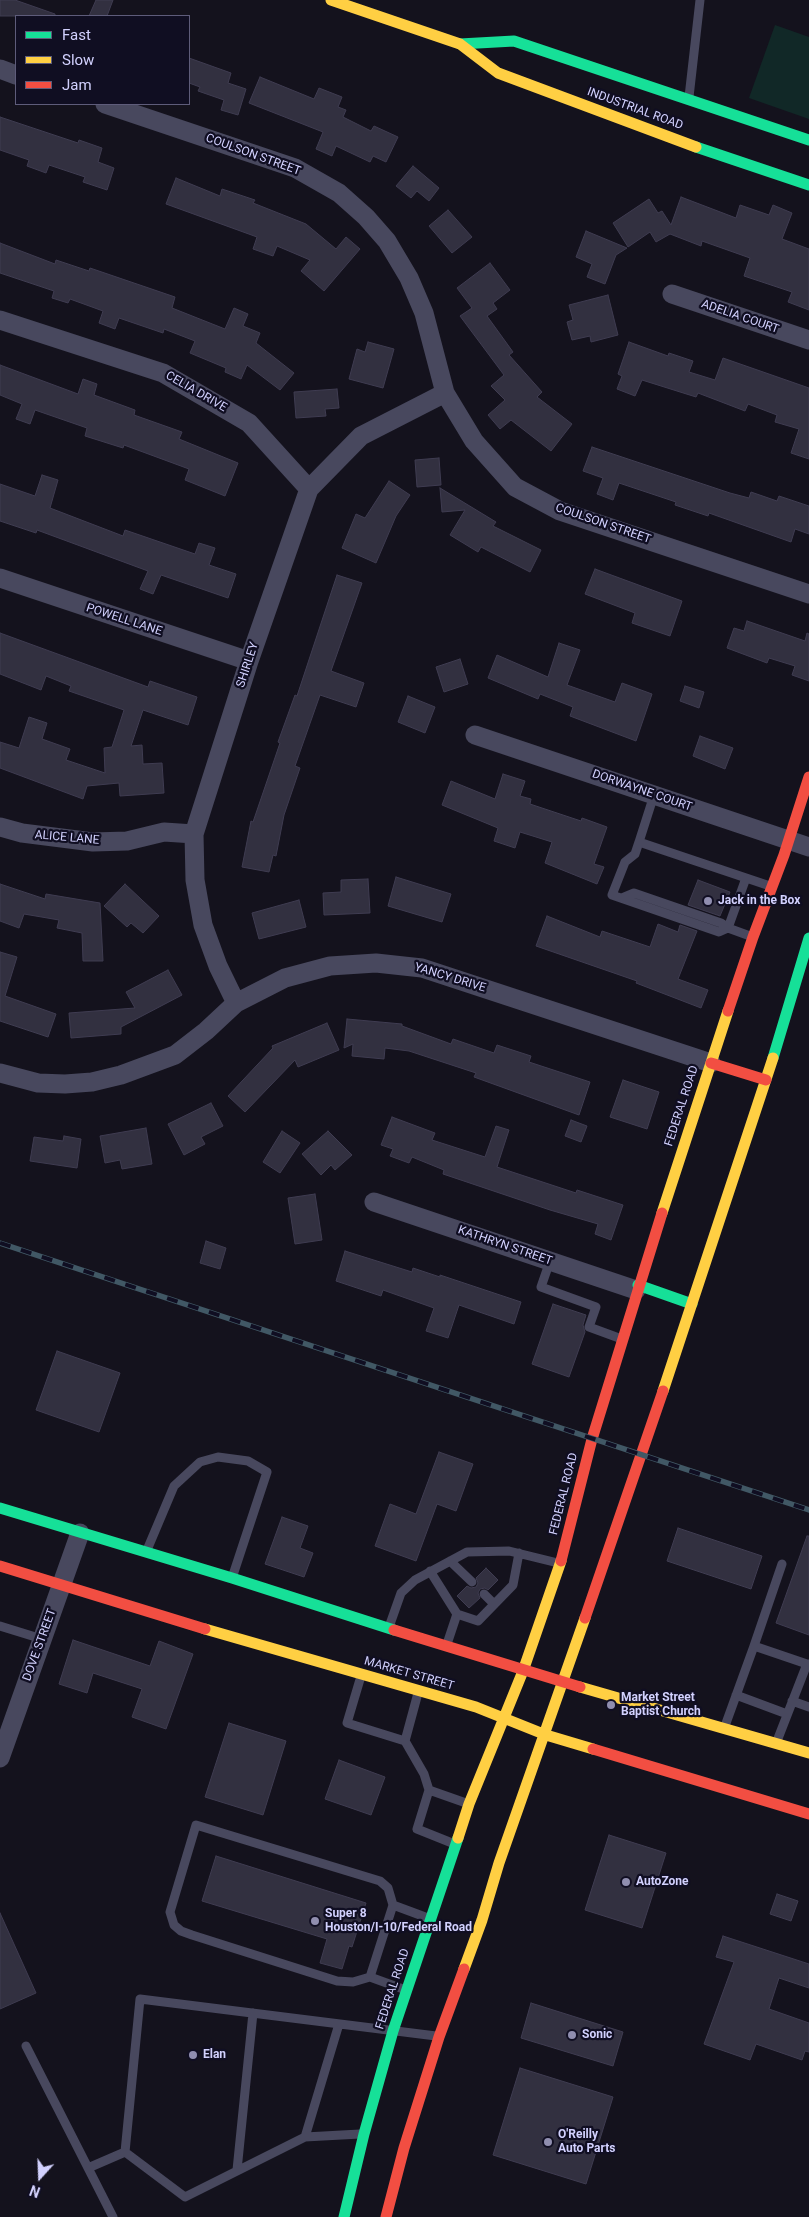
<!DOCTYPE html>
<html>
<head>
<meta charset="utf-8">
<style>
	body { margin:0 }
	#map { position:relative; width:809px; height:2217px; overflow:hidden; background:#14121d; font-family:Roboto,sans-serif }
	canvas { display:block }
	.legend { position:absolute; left:15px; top:15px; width:175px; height:90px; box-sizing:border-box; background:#100e22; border:1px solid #5e5c7a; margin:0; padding:6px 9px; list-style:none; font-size:15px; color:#d2d1fe }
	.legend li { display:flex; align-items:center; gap:10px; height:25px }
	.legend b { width:25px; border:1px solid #5e5c7a }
	.north { position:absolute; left:15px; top:2152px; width:50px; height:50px; -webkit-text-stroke:4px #100e22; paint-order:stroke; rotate:200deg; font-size:14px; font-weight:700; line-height:20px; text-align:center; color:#d2d1fe }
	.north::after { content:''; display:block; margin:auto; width:18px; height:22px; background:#d2d1fe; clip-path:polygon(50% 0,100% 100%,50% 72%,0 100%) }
</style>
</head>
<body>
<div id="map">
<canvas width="809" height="2217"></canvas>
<ul class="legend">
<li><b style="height:6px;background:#16e098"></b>Fast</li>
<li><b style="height:6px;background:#ffcf43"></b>Slow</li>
<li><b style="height:6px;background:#f24e42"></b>Jam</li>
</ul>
<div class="north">N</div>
</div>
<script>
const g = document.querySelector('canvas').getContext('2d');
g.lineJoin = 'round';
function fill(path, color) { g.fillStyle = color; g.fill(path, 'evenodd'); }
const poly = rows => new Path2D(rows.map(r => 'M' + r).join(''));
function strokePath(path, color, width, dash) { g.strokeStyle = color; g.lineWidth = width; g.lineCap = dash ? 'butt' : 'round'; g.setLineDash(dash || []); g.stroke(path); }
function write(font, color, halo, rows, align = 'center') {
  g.font = font + ' Roboto,sans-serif'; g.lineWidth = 4.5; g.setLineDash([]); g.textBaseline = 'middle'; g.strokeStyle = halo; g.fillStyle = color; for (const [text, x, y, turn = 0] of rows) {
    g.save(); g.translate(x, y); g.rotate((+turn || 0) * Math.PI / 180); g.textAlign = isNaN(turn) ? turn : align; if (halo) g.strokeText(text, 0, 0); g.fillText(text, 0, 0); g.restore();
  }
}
const green = poly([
	[775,25,809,37,809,119,749,98]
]);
const building = poly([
	[0,0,15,0,55,14,55,16,0,16,0,0],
	[96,0,113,0,107,16,89,16,96,0],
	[189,58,231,73,228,83,246,89,238,115,221,110,224,100,198,91,200,87,189,83,189,58],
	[260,77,314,99,319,88,342,97,338,107,346,110,343,117,371,131,374,126,398,137,386,162,373,156,370,162,336,146,332,156,316,149,323,132,249,103,260,77],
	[0,117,78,143,79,140,102,148,98,162,114,168,107,190,83,182,85,177,49,165,46,173,27,166,29,160,0,150,0,117],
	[413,166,439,188,429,201,417,191,411,198,396,186,413,166],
	[176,178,220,196,222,189,255,200,253,203,306,224,336,249,346,237,360,249,324,291,301,271,310,260,277,246,273,256,253,249,257,237,166,204,176,178],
	[681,197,736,218,740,205,769,215,773,205,792,213,782,239,809,249,809,310,788,302,792,292,744,276,750,258,702,241,701,246,670,234,656,242,650,232,628,247,613,223,649,199,658,213,662,211,671,225,681,197],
	[448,210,472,237,452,253,429,226,448,210],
	[586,231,627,248,616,255,605,284,587,277,592,264,576,257,586,231],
	[0,243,55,264,56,260,89,271,90,268,175,297,172,308,225,329,234,308,248,314,243,326,260,333,256,343,294,373,280,390,247,365,241,379,225,372,226,368,190,353,195,341,164,329,163,333,119,318,115,329,99,323,103,311,70,299,68,303,52,298,54,291,0,273,0,243],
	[490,263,510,290,493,303,497,309,487,316,513,352,509,355,542,392,537,397,572,424,551,451,511,420,500,429,488,415,505,400,491,386,504,375,460,316,472,308,457,288,490,263],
	[608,295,618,335,591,342,590,336,572,340,567,322,573,320,569,305,608,295],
	[368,342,394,349,383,388,349,379,357,349,365,352,368,342],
	[629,342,668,356,669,353,693,361,689,372,715,380,723,358,809,388,809,459,791,453,799,429,775,422,777,415,748,404,745,411,698,393,696,397,642,380,635,396,617,389,622,376,618,374,629,342],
	[0,365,78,394,83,379,97,384,94,395,135,410,134,415,182,432,179,439,238,463,225,496,185,480,189,469,124,445,123,448,85,436,87,428,35,410,30,424,16,419,22,404,0,395,0,365],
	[337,389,339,408,325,409,326,416,296,418,294,392,337,389],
	[592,447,730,493,749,498,751,492,777,501,779,496,809,506,809,534,795,529,791,542,709,513,708,516,675,505,676,502,619,483,613,500,597,494,603,478,583,471,592,447],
	[439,458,441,485,417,487,415,460,439,458],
	[42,475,58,480,50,508,123,536,125,530,195,554,199,543,215,548,209,565,236,574,228,598,161,575,153,594,140,589,148,571,37,530,36,533,0,521,0,484,35,496,42,475],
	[389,481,410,495,396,516,376,563,342,548,356,514,365,518,389,481],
	[440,488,496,522,493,526,541,550,530,572,481,547,478,552,450,535,465,510,442,512,440,488],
	[595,569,682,601,670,636,632,623,635,613,585,594,595,569],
	[337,575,362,583,331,671,364,683,356,707,320,695,295,766,300,768,284,815,276,856,273,855,269,872,242,867,251,821,253,822,280,743,278,742,295,695,297,696,337,575],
	[747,621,805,641,807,633,809,634,809,681,792,675,795,666,769,658,767,663,727,648,734,628,744,631,747,621],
	[0,633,148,687,150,681,197,697,188,725,143,710,131,746,142,745,143,764,162,763,164,793,120,796,119,783,87,786,83,799,0,768,0,742,19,748,29,717,47,723,42,739,70,749,66,760,105,773,104,748,112,747,124,710,69,691,71,686,46,676,41,690,0,674,0,633],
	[559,643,580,650,567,685,615,702,622,683,652,694,636,741,570,716,573,707,540,694,538,699,488,678,497,655,548,677,559,643],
	[460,659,468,684,444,692,436,667,460,659],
	[685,686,704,692,699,708,680,701,685,686],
	[408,696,435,707,425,733,398,722,408,696],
	[700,736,733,748,725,769,693,756,700,736],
	[503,774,525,781,520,796,531,799,530,804,581,821,582,818,607,827,594,864,604,867,597,884,545,863,552,842,520,832,515,848,494,841,498,828,442,805,451,781,495,799,503,774],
	[396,877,451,894,442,922,388,906,396,877],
	[368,879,370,913,324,915,323,893,341,892,341,880,368,879],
	[698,880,730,892,720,916,688,905,698,880],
	[0,884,45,899,46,894,100,903,103,961,83,961,82,933,57,928,59,920,24,914,19,928,0,921,0,884],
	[125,884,159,916,143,933,131,923,127,927,104,906,125,884],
	[299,900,306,927,259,939,252,913,299,900],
	[547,916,600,937,602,931,650,947,658,924,678,932,680,925,697,931,678,979,708,990,701,1008,636,983,637,981,536,946,547,916],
	[0,952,17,957,5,996,56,1014,48,1037,0,1021,0,952],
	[168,970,182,995,121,1027,121,1034,71,1038,69,1013,135,1008,126,992,168,970],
	[347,1019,402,1024,402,1026,451,1044,453,1039,494,1053,497,1045,531,1056,529,1062,590,1082,579,1115,474,1077,476,1073,409,1051,385,1048,384,1059,352,1056,353,1044,344,1048,347,1019],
	[327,1023,339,1050,298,1067,295,1060,245,1112,228,1096,273,1048,272,1046,327,1023],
	[623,1080,659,1092,647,1129,610,1117,623,1080],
	[211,1103,223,1126,201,1137,205,1144,184,1155,168,1124,211,1103],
	[392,1117,435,1133,432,1140,485,1157,496,1126,509,1130,497,1167,576,1193,577,1190,623,1205,611,1240,595,1234,598,1224,550,1210,443,1174,444,1170,412,1157,409,1163,390,1156,393,1149,381,1145,392,1117],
	[571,1120,587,1126,581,1142,565,1136,571,1120],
	[146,1128,152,1164,122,1169,120,1160,105,1163,100,1136,146,1128],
	[282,1131,300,1143,280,1173,263,1162,282,1131],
	[328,1131,352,1155,335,1170,331,1165,321,1175,302,1154,328,1131],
	[64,1136,81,1139,77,1168,30,1161,34,1137,63,1141,64,1136],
	[315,1194,322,1240,295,1244,288,1198,315,1194],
	[206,1241,226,1248,220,1269,200,1263,206,1241],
	[345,1251,412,1272,413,1268,440,1277,440,1275,521,1302,514,1324,459,1305,448,1338,426,1331,434,1308,383,1290,381,1296,336,1281,345,1251],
	[553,1304,586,1315,583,1325,585,1332,569,1377,532,1364,553,1304],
	[57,1351,120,1373,99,1432,36,1410,57,1351],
	[439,1452,473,1464,456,1511,437,1504,416,1561,375,1546,390,1504,416,1514,439,1452],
	[282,1517,308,1526,300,1548,313,1553,304,1577,265,1564,282,1517],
	[678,1528,762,1556,751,1589,667,1561,678,1528],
	[807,1536,809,1536,809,1635,776,1623,807,1536],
	[486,1568,498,1580,488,1590,485,1588,480,1589,478,1593,480,1598,469,1608,457,1596,467,1586,471,1588,476,1587,478,1583,476,1578,486,1568],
	[73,1640,150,1666,159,1641,193,1654,166,1729,132,1717,142,1689,93,1673,87,1693,59,1684,73,1640],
	[229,1723,286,1741,263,1815,205,1797,229,1723],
	[339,1760,385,1777,371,1815,325,1799,339,1760],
	[609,1835,666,1853,642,1928,585,1910,609,1835],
	[216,1856,366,1903,352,1947,349,1946,342,1969,320,1963,327,1939,202,1901,216,1856],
	[777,1894,798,1901,791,1921,770,1914,777,1894],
	[0,1913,36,1993,0,2009,0,1913],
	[723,1936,809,1964,809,1988,779,1978,769,2009,809,2023,809,2052,805,2051,802,2060,756,2044,750,2060,704,2044,734,1962,716,1957,723,1936],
	[531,2003,623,2032,613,2066,521,2038,531,2003],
	[520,2068,613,2097,586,2184,493,2155,520,2068]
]);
const lane = poly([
	[689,97,700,0],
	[654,795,639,842,770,886],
	[639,842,635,854,625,862,612,895,719,932,728,928,746,878],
	[622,898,634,893,721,923,728,928,750,936],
	[550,1261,541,1287,596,1307,589,1327,619,1338],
	[147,1550,174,1486,200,1462,218,1457,248,1461,267,1472,233,1575],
	[450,1561,472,1582],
	[782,1564,754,1646,807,1664],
	[430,1571,457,1614,447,1644],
	[484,1594,494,1604],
	[457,1614,478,1621,513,1585,519,1553],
	[0,1626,42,1639],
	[389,1627,401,1593,415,1580,467,1552,509,1551,558,1563],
	[361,1676,347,1723,405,1741,418,1693],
	[736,1695,787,1714],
	[792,1701,809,1707],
	[725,1726,754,1646],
	[405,1741,424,1774,429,1790],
	[777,1741,807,1664,809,1664],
	[452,1843,417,1829,429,1790,466,1803],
	[370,1977,353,1982,337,1981,192,1935,181,1931,174,1925,170,1912,196,1825,380,1881,388,1888,393,1905],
	[403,1989,370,1977,393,1905,428,1918],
	[26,2046,113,2217],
	[305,2137,339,2024],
	[125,2152,140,1999,436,2036],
	[88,2168,125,2152,185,2197,305,2137,360,2134],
	[237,2170,253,2013]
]);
const street = poly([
	[0,69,16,75],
	[105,104,295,168,339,193,366,217,387,241,409,278,424,313,445,393,474,441,515,487,560,511,809,594],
	[672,294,809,340],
	[0,320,163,373,249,423,309,489],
	[0,578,249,661],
	[475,735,809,847],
	[0,827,22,833,93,842,127,841,164,832,194,834],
	[236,1003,218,966,203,925,195,880,194,834,249,661,309,489,361,436,445,393],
	[0,1073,38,1083,65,1084,92,1082,121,1075,175,1055,206,1031,236,1003,285,978,330,966,376,963,422,968,711,1063],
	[374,1202,636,1290],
	[0,1758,80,1533]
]);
const fast = poly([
	[460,44,514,41,809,140],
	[696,147,809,185],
	[773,1058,809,938],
	[638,1285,692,1304],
	[0,1508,232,1578,394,1630],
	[344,2217,364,2134,393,2031,458,1838]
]);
const slow = poly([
	[331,0,460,44,498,73,696,147],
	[662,1213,728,1011],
	[663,1391,773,1058],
	[205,1629,476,1707,546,1735,593,1749],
	[580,1687,809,1753],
	[458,1838,469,1804,523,1671,561,1561],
	[464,1969,482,1920,499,1863,585,1618]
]);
const jam = poly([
	[728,1011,753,937,784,855,809,777],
	[711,1063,766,1080],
	[561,1561,592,1439,662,1213],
	[0,1566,205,1629],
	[585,1618,663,1391],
	[394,1630,580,1687],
	[593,1749,809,1814],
	[386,2217,404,2148,439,2037,464,1969]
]);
const rail = poly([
	[0,1243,809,1510]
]);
const markers = [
	[708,901,5,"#908eaf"],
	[611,1705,5,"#908eaf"],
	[626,1882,5,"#908eaf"],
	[315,1921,5,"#908eaf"],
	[572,2035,5,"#908eaf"],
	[193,2055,5,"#908eaf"],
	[548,2142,5,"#908eaf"]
];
const streetNames = [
	["INDUSTRIAL ROAD",635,109,20],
	["COULSON STREET",253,155,20],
	["ADELIA COURT",740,317,19],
	["CELIA DRIVE",196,392,30],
	["COULSON STREET",603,524,19],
	["POWELL LANE",124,620,18],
	["SHIRLEY",248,665,-72],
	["DORWAYNE COURT",642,791,19],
	["ALICE LANE",67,838,5],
	["YANCY DRIVE",450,978,17],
	["FEDERAL ROAD",682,1106,-72],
	["KATHRYN STREET",505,1246,19],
	["FEDERAL ROAD",564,1494,-76],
	["DOVE STREET",40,1645,-70],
	["MARKET STREET",409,1674,16],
	["FEDERAL ROAD",393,1989,-72]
];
const poiNames = [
	["Jack in the Box",718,901],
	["Market Street",621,1698],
	["Baptist Church",621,1712],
	["AutoZone",636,1882],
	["Super 8",325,1914],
	["Houston/I-10/Federal Road",325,1928],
	["Sonic",582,2035],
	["Elan",203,2055],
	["O'Reilly",558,2135],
	["Auto Parts",558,2149]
];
fill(green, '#112827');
fill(building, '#323040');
strokePath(building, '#3f3c51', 1);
strokePath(lane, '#48485e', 9);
strokePath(street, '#48485e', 19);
strokePath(fast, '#16e098', 11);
strokePath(slow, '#ffcf43', 11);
strokePath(jam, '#f24e42', 11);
strokePath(rail, '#415865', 5.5);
strokePath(rail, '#100e22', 4, [11]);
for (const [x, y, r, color] of markers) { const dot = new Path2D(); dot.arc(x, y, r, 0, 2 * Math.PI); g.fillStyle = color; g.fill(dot); strokePath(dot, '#100e22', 2); }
write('12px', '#d2d1fe', '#100e22', streetNames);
write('bold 12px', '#d2d1fe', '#100e22', poiNames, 'left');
</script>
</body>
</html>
